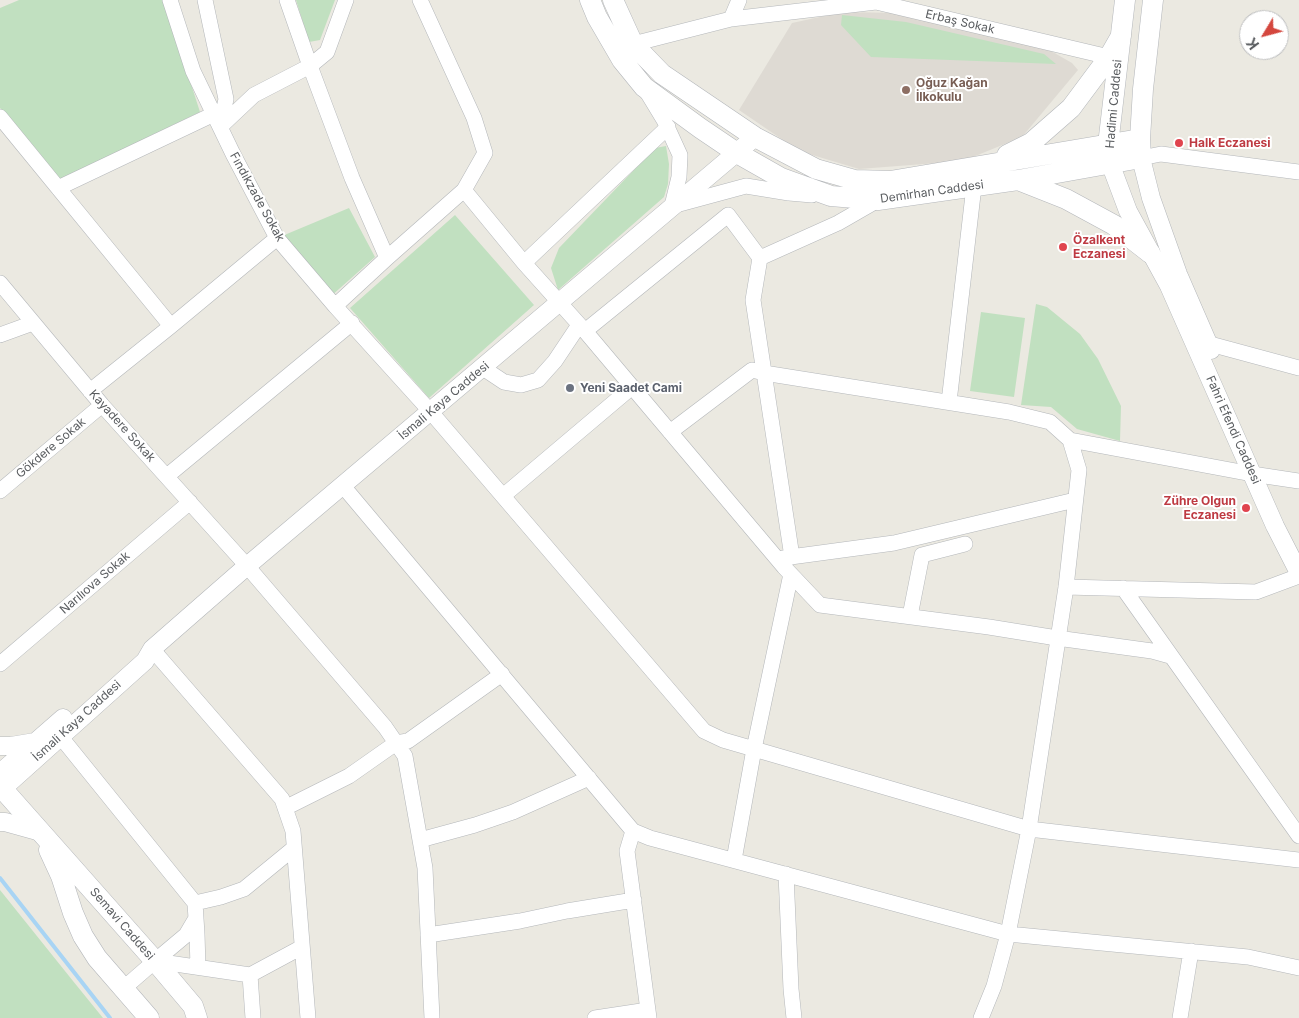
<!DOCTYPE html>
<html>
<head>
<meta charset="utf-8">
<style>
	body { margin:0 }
	#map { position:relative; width:1299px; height:1018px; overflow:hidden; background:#ebe9e1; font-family:Inter,sans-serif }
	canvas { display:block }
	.north { position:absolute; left:1239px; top:10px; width:50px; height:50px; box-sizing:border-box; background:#fff; border:1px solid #bdbebf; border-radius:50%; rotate:233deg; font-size:14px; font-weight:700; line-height:20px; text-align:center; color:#5a5d60 }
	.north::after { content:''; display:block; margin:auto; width:18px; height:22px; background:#d4473e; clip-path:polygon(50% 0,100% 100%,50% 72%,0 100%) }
</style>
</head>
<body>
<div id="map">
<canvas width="1299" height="1018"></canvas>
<div class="north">K</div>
</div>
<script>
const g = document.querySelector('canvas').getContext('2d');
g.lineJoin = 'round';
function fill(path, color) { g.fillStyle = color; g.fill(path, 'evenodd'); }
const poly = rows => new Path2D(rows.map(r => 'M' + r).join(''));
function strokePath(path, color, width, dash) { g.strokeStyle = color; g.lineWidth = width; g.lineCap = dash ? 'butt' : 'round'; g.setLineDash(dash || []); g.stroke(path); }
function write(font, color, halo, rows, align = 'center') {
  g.font = font + ' Inter,sans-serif'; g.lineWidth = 4; g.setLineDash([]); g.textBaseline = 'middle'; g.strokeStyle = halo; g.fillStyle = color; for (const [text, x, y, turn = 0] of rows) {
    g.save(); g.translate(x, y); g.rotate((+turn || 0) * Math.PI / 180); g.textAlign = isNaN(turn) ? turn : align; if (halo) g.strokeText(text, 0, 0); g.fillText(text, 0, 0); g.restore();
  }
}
const education = poly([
	[843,12,898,13,1051,51,1072,63,1078,70,1022,137,963,161,859,169,799,151,739,110,792,23]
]);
const green = poly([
	[19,0,164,0,200,112,59,180,0,108,0,8],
	[296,0,335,0,320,40,309,42],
	[842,15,906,22,1044,54,1056,64,871,57,841,25],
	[666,146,669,164,668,184,664,197,558,290,551,268,559,248,655,148],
	[349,208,375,257,330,297,282,236],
	[455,215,534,305,429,398,350,308],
	[1036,304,1047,307,1080,334,1098,359,1121,406,1120,441,1077,429,1051,407,1021,405],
	[981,312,1025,318,1014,397,970,391],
	[0,890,73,981,103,1018,0,1018]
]);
const stream = poly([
	[0,878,110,1018]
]);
const minor = poly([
	[170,0,193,71,233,154,277,238,335,306,430,411,704,731,723,740,1029,829,1299,860],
	[205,0,226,99,220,127,254,95,310,66,327,52,346,0],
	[287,0,310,66,352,178,387,258],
	[420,0,474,118,485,153,464,190],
	[731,19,739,0],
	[633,44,731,19,876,2,1109,57],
	[647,92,664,120,680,155,679,177,672,206,746,186,789,193,812,195],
	[0,117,171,326],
	[1141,158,1161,154,1299,172],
	[58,188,214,114],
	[760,258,838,223,878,200],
	[524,263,668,127],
	[0,283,102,405,247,566,385,727,405,756,425,868,432,1018],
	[335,306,387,258,464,190,524,263,585,331,784,567,820,605,989,627,1057,638,1152,651,1170,656],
	[585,331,728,215,760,258,753,300,792,557],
	[0,335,33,323],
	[1199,341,1299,368],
	[483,368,504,382,521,385,538,380,555,361,579,325],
	[90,391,171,326,277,238],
	[949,402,974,186],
	[670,432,752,370,764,373,1009,412,1050,422,1070,440,1079,470,1066,587,1029,829,1008,934,994,986,981,1018],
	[1070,440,1252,474,1299,481],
	[167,476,352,323],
	[343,486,633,831,650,838,1008,934,1248,957,1299,968],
	[0,491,102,405],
	[503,496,632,387],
	[783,558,894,543,1075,500],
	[1066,587,1256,592,1299,576],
	[1123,588,1299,836],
	[910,616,922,555,965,544],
	[152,649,282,799,293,831,308,1018],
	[0,664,190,502],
	[60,736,195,903,197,934,198,967],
	[285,808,349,776,396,743,408,741,502,674],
	[633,831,627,851,649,1018],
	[420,840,475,825,513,812,589,778],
	[734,860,754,749,791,574],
	[786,874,791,989,794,1018],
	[195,903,221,897,244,889,294,848],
	[428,935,520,921,567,911,634,900],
	[155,961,186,935,196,918],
	[250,975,302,947],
	[124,988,155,961,250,975,253,1018],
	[595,1018,648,1010],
	[1180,1018,1191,951]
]);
const tertiary = poly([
	[1141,158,1151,198,1178,274,1211,350],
	[1110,163,1128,211,1169,286,1275,526,1299,573],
	[0,746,11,746,35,742],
	[0,773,63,718],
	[0,791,145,661,152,649,247,566,755,137],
	[0,822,5,822,41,832]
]);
const secondary = poly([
	[590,0,597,17,622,60,644,87,700,128,737,153,781,178,831,196,878,200,1018,180,1141,158,1140,139,1143,89,1153,0],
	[613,0,633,44,662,74,755,137,816,169,855,180,890,181,1140,139],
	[1007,155,1031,143,1071,108,1109,57,1121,36],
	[1110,157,1108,145,1125,0],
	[1018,180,1066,199,1114,225,1150,253],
	[0,786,155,961,193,1006,197,1018],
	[49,850,61,876,73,913,83,936,97,958,149,1018]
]);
const markers = [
	[906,90,5,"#8d6e63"],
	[1179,143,5,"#e0444e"],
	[1063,247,5,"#e0444e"],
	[570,388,5,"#6b7280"],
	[1246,508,5,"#e0444e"]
];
const streetNames = [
	["Erbaş Sokak",960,22,13],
	["Hadimi Caddesi",1114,104,-85],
	["Demirhan Caddesi",932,192,-8],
	["Fındıkzade Sokak",257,197,61],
	["İsmali Kaya Caddesi",444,401,-40],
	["Kayadere Sokak",122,426,48],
	["Fahri Efendi Caddesi",1233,430,66],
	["Gökdere Sokak",51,448,-40],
	["Narılıova Sokak",95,583,-41],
	["İsmali Kaya Caddesi",77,721,-42],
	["Semavi Caddesi",122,924,49]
];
const educationNames = [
	["Oğuz Kağan",916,83],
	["İlkokulu",916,97]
];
const healthNames = [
	["Halk Eczanesi",1189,143],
	["Özalkent",1073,240],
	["Eczanesi",1073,254],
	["Zühre Olgun",1236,501,"right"],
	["Eczanesi",1236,515,"right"]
];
const worshipNames = [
	["Yeni Saadet Cami",580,388]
];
fill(education, '#dedad3');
fill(green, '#c1e0c0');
strokePath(stream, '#a8d4f4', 4);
strokePath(minor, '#b4b7ba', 16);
strokePath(tertiary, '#b4b7ba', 19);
strokePath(secondary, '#b3b6ba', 21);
strokePath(minor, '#fff', 15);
strokePath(tertiary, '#fff', 18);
strokePath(secondary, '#fff', 20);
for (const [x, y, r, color] of markers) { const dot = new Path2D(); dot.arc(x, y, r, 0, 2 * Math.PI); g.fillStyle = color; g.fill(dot); strokePath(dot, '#fff', 2); }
write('12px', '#5a5d60', '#fff', streetNames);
write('bold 12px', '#785e54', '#fff', educationNames, 'left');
write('bold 12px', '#be3a42', '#fff', healthNames, 'left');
write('bold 12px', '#5b616d', '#fff', worshipNames, 'left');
</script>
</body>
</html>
